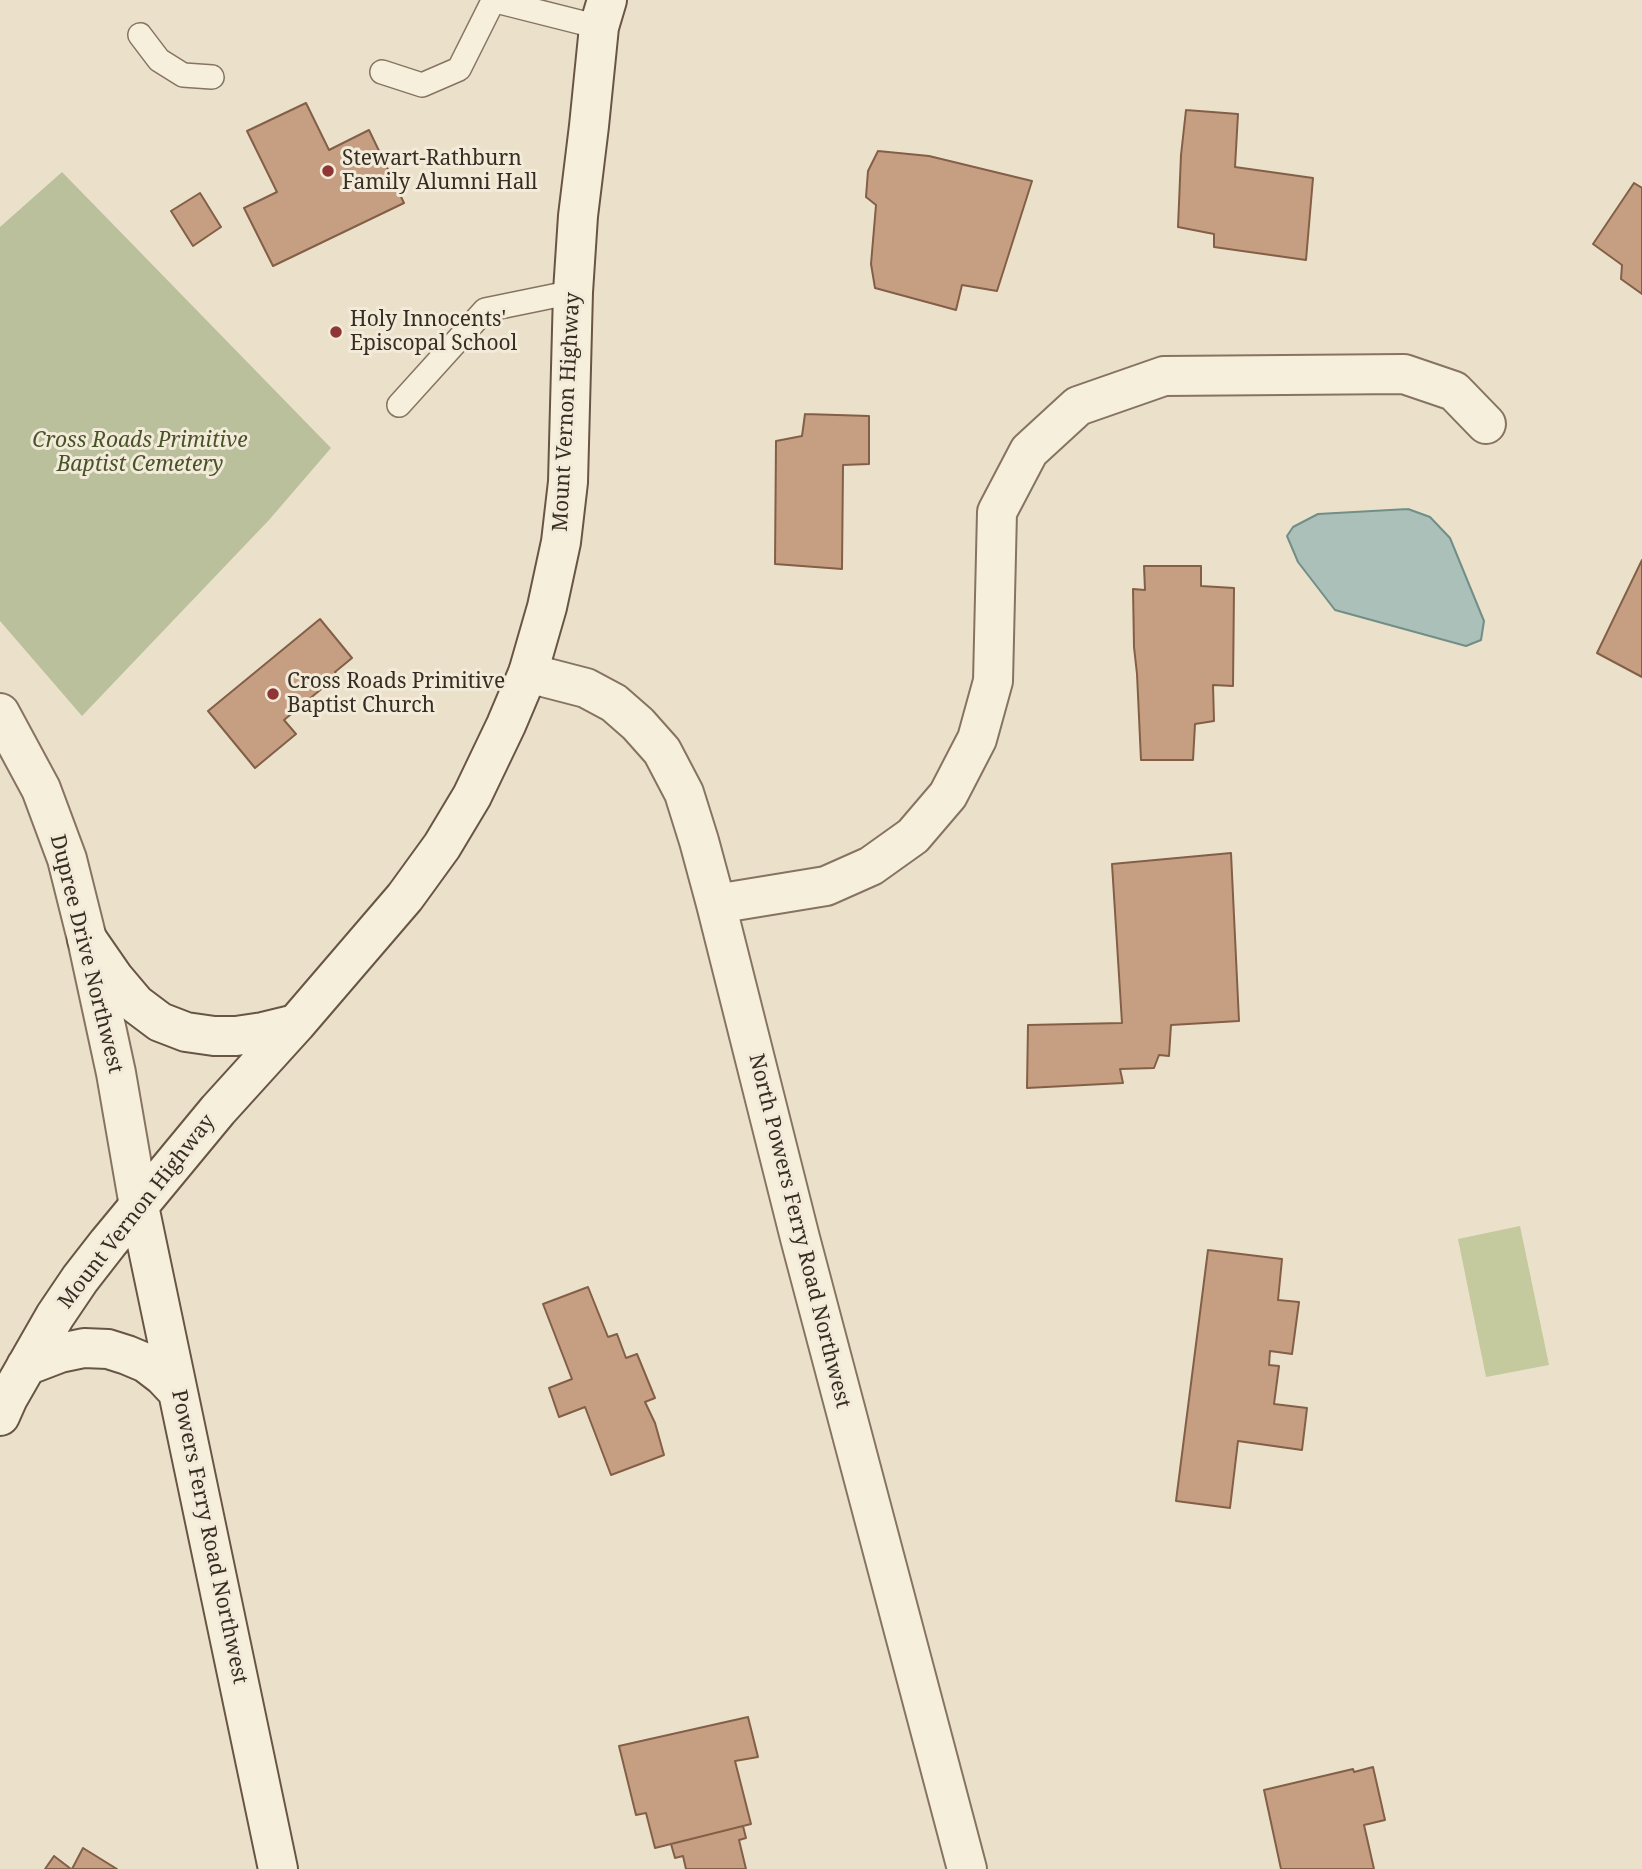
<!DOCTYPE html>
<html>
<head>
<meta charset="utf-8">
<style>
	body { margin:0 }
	canvas { display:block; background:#ebe1ca }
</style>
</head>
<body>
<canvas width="1642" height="1869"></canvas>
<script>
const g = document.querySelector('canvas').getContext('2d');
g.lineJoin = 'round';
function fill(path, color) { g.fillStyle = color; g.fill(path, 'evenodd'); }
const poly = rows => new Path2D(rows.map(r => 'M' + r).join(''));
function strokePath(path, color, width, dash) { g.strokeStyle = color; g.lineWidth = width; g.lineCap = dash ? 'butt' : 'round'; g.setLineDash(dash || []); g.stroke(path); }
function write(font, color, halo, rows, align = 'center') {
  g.font = font + ' "Noto Serif",serif'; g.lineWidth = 6; g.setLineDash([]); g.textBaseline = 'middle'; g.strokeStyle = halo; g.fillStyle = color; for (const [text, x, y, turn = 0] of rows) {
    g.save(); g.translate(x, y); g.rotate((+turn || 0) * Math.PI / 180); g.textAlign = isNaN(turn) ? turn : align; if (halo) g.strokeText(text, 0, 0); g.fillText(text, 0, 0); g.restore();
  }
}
const green = poly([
	[1520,1226,1549,1365,1486,1377,1458,1239]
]);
const cemetery = poly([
	[62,172,331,448,269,520,82,716,0,621,0,227]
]);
const water = poly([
	[1408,509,1430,517,1450,538,1484,621,1481,640,1466,646,1335,610,1298,562,1287,536,1293,527,1318,514,1408,509]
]);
const building = poly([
	[306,103,329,150,369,130,404,203,273,266,244,208,277,192,247,131,306,103],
	[1186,110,1238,114,1235,167,1313,178,1306,260,1214,247,1214,234,1178,227,1181,155,1186,110],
	[878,151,929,156,1032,181,997,291,962,285,956,310,875,288,871,264,876,205,866,197,868,171,878,151],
	[1634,183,1642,188,1642,294,1621,279,1622,265,1593,244,1634,183],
	[200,193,221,227,193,246,171,211,200,193],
	[805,414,869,416,869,464,843,465,842,569,775,564,776,441,802,436,805,414],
	[1642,560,1642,677,1597,653,1642,560],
	[1144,566,1201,566,1201,586,1234,588,1233,686,1213,685,1214,721,1195,724,1193,760,1141,760,1137,674,1134,647,1133,589,1145,590,1144,566],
	[320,619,352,658,335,672,337,676,284,720,296,734,255,768,208,711,320,619],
	[1231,853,1239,1021,1171,1025,1169,1056,1159,1055,1154,1068,1120,1069,1123,1083,1027,1088,1028,1025,1122,1023,1112,864,1231,853],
	[1208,1250,1282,1259,1278,1300,1299,1302,1292,1354,1270,1351,1269,1365,1279,1366,1274,1404,1307,1408,1302,1450,1238,1441,1230,1508,1176,1501,1208,1250],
	[588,1287,608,1337,617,1334,626,1358,637,1354,655,1398,645,1402,655,1423,664,1455,611,1475,585,1407,559,1417,549,1388,572,1379,543,1304,588,1287],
	[748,1717,758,1757,735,1761,751,1824,655,1848,646,1813,636,1815,619,1746,748,1717],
	[1373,1767,1385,1820,1364,1825,1374,1869,1281,1869,1264,1790,1353,1769,1354,1772,1373,1767],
	[743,1826,746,1838,739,1840,746,1869,686,1869,683,1856,675,1858,671,1844,743,1826],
	[83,1848,117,1869,72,1869,83,1848],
	[54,1856,71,1869,45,1869,54,1856]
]);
const lane = poly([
	[492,0,599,27],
	[140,35,159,60,183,75,212,77],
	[382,72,422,85,459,69,493,1],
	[399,405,485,310,573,292]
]);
const street = poly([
	[528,673,586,688,614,703,638,724,662,751,684,793,699,841,716,904,800,1238,967,1869],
	[0,713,41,789,67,859,87,939,116,1073,139,1206],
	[716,904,826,886,871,866,913,836,948,795,977,739,993,681,997,512,1029,451,1078,406,1164,376,1404,374,1454,391,1486,424]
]);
const secondary = poly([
	[87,939,114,978,136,1004,160,1022,186,1032,214,1036,236,1036,263,1032,296,1024],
	[139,1206,278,1869],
	[26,1366,60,1353,84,1348,108,1349,127,1355,146,1363,163,1376,178,1392],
	[0,1416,8,1398,55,1316,80,1279,108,1243,218,1110,296,1024,405,897,442,846,472,796,506,725,528,673,547,607,561,542,568,482,573,292,578,216,589,126,599,27,607,0]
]);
const markers = [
	[328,171,7,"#903535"],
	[336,332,7,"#903535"],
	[273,694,7,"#903535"]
];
const poiNames = [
	["Stewart-Rathburn",342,159],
	["Family Alumni Hall",342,183],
	["Holy Innocents'",350,320],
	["Episcopal School",350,344],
	["Cross Roads Primitive",287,682],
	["Baptist Church",287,706]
];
const streetNames = [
	["Mount Vernon Highway",567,412,-87],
	["Dupree Drive Northwest",86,954,76],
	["Mount Vernon Highway",137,1212,-52],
	["North Powers Ferry Road Northwest",799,1231,76],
	["Powers Ferry Road Northwest",209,1537,78]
];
const parkNames = [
	["Cross Roads Primitive",140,441],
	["Baptist Cemetery",140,465]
];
fill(green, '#c4c99e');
fill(cemetery, '#babf9c');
fill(water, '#aac0b9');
strokePath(water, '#718e87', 2);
fill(building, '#c69f83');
strokePath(building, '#835f47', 2);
strokePath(lane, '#867460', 26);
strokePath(street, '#867460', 42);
strokePath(secondary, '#685543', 42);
strokePath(lane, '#f6efdc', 23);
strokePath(street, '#f6efdc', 38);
strokePath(secondary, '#f6efdc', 38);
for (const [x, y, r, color] of markers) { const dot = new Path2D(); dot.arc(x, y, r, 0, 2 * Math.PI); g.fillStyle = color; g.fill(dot); strokePath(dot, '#f3ebd9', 2.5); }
write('21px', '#382d22', '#f3ebd9', poiNames, 'left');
write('21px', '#382d22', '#f3ebd9', streetNames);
write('italic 21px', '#49532a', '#f3ebd9', parkNames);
</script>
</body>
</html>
